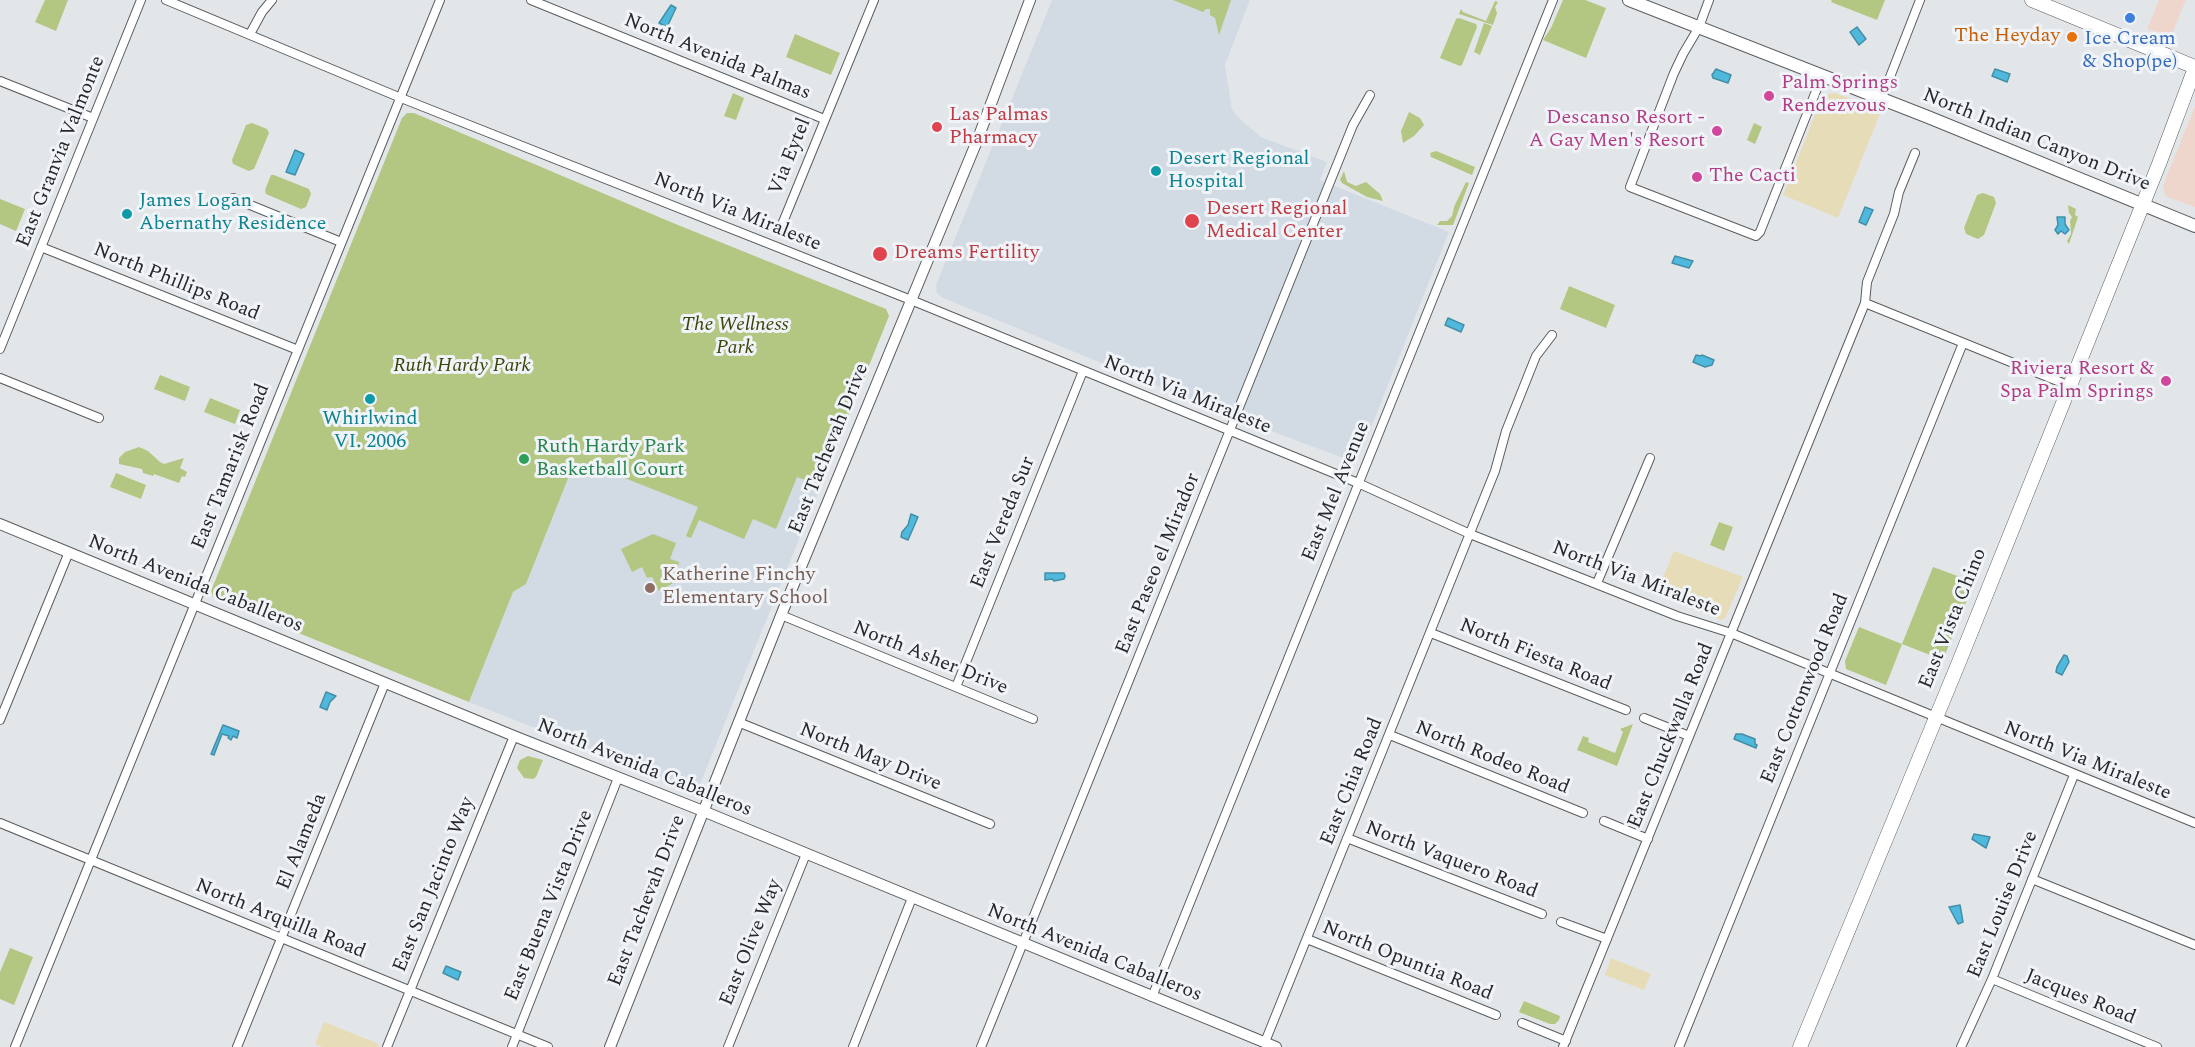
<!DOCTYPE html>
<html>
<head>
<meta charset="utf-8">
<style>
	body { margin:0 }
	canvas { display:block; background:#e3e6e9 }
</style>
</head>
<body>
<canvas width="2195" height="1047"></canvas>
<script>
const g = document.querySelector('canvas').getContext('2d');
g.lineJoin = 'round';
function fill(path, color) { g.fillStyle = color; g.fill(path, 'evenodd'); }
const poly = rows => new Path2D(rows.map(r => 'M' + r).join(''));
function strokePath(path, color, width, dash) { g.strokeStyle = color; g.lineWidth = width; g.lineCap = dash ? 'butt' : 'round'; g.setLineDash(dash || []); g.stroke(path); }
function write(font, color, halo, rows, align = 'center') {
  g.font = font + ' Spectral,serif'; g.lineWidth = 6; g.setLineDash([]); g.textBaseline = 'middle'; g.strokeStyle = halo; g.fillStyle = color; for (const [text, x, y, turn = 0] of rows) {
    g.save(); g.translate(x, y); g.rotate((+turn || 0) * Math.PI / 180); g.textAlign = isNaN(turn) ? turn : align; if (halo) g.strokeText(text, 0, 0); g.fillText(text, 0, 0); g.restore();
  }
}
const commercial = poly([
	[2159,0,2186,0,2171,36,2147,29],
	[2195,106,2195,207,2165,196,2163,185]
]);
const built = poly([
	[1052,0,1250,0,1225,65,1232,110,1243,122,1261,137,1327,162,1320,180,1449,232,1358,460,1354,462,1223,413,941,297,937,293,936,285],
	[621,381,829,465,699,787,695,789,690,789,469,702,513,592,526,584,571,471,584,473]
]);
const green = poly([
	[45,0,68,0,56,31,35,22],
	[1173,0,1231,0,1219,35,1215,18,1210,15,1210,9,1206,9,1203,12],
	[1563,0,1585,0,1606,8,1586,58,1543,40,1551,28],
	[1832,0,1885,0,1877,20,1831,2],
	[1495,1,1498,2,1495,7,1497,13,1493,25,1459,14,1461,9,1463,12,1486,21],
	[1459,18,1476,24,1477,27,1462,65,1460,66,1440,58,1456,19],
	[1484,23,1492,26,1480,55,1474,52],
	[795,34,840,53,831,75,786,57],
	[733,93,744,98,736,120,724,116],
	[1409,112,1420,118,1424,125,1414,136,1403,143,1401,131],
	[407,113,414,113,673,223,886,309,889,316,829,465,827,465,819,485,797,477,776,529,753,519,744,539,699,520,691,538,686,536,698,507,589,464,584,474,571,471,526,584,513,592,469,702,217,600,213,597,211,591,402,118],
	[252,123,267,129,269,133,254,169,249,171,233,164,232,160,246,125],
	[1754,123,1762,127,1755,144,1747,140],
	[1436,151,1475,167,1472,175,1431,157,1430,153],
	[1344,171,1347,182,1356,186,1366,182,1380,194,1383,201,1367,197,1342,183,1340,180],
	[271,175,274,175,309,189,311,194,306,207,301,209,266,194,265,190],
	[1466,182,1469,183,1453,225,1437,225,1440,221,1447,221,1452,216,1454,207],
	[1983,193,1994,197,1996,203,1984,235,1978,239,1966,234,1964,228,1977,195],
	[0,199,25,209,16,231,0,224],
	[2068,205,2076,209,2075,215,2078,217,2069,244,2067,241,2071,234,2070,221,2072,217,2069,213],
	[1569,286,1615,305,1606,328,1560,309],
	[160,375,190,387,185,401,154,389],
	[210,398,240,410,235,424,204,412],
	[139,447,148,451,160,462,164,464,184,458,180,468,187,472,185,477,182,476,179,483,154,474,153,476,143,473,142,469,119,464,119,458,125,452],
	[116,473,146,485,141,499,110,487],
	[1719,522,1733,527,1724,551,1710,545],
	[653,534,676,543,670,559,679,562,678,568,683,581,682,583,675,582,659,591,652,577,647,578,642,567,632,572,621,549],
	[1933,567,1974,582,1943,660,1902,644,1886,685,1846,669,1845,661,1859,627,1902,644],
	[1633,724,1617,766,1577,750,1583,736,1589,738,1588,742,1615,753,1623,732,1620,729],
	[528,756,543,760,536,777,533,779,524,778,517,768,520,760],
	[10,948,33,957,14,1005,0,999,0,972],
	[1524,1001,1560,1016,1559,1020,1555,1024,1550,1024,1519,1012]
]);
const sand = poly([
	[1835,93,1881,111,1838,218,1783,195,1821,100,1827,94],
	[1674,551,1743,577,1725,618,1721,620,1656,594],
	[1611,958,1651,974,1644,990,1605,975],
	[324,1022,379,1044,378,1047,322,1047,315,1044]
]);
const water = poly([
	[671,5,676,8,667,27,659,23,671,5],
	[1857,27,1866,39,1859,45,1850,32,1857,27],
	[1716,69,1731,75,1728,83,1713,78,1712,75,1716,69],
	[1995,69,2010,74,2007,82,1992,76,1995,69],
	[295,150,304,154,295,175,286,172,295,150],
	[1865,207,1873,210,1866,225,1859,222,1865,207],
	[2057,217,2065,217,2065,224,2069,230,2065,234,2061,231,2058,234,2055,230,2058,225,2057,217],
	[1675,256,1693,261,1689,268,1672,263,1675,256],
	[1448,318,1464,325,1461,332,1445,325,1448,318],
	[1696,355,1701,356,1702,355,1714,360,1712,365,1705,367,1693,362,1696,355],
	[911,514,918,517,908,540,901,537,902,532,908,525,911,514],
	[1045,573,1064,573,1065,576,1064,579,1054,581,1052,579,1045,580,1045,573],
	[2064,655,2067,656,2069,662,2062,675,2056,672,2057,667,2064,655],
	[326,692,336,696,330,702,327,710,320,707,326,692],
	[223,725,239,731,237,738,233,736,231,740,228,738,229,736,222,734,214,755,211,754,223,725],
	[1736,734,1742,734,1755,739,1755,744,1757,745,1756,748,1734,739,1736,734],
	[1974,834,1990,837,1986,848,1972,839,1974,834],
	[1960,905,1963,922,1958,924,1949,907,1960,905],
	[446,966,461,972,458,980,443,973,446,966]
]);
const minor = poly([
	[166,0,401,98,911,300,1358,483,1470,534,1677,616,1731,633,2195,823],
	[531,0,824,119],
	[1709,0,1699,27,1683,54,1674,73,1630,187,1756,236,1760,232,1822,76],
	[250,34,262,12,272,0],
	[0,81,93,118],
	[1881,100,1920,0],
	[233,198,341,242],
	[781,227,874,0],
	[41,247,298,350],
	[1865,303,2070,386],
	[0,349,141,0],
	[0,378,99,418],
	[1597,583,1650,458],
	[781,615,1033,719],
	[1431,633,1626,710],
	[956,687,1083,371],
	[1644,718,1689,736],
	[0,720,69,552],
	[738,722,990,824],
	[1390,735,1583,813],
	[1604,821,1648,839],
	[0,823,548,1047],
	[1347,838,1542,914],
	[2032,879,2195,945],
	[1561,922,1607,939],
	[1307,939,1496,1015],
	[1992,979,2157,1047],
	[1152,997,1553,0],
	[1522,1023,1566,1041],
	[1265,1042,1495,471,1506,431,1536,356,1552,335],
	[15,1047,440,0],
	[237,1047,385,683],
	[387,1047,514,736],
	[512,1047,618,778],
	[728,1047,806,854],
	[853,1047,912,898],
	[981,1047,1353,125,1370,95],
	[1563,1047,1865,303,1867,282,1894,214,1899,192,1915,153],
	[1679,1047,1963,343],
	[1961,1047,1992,979,2074,775]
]);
const tertiary = poly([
	[0,524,514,736,703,811,1276,1047],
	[610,1047,784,608,977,141,1030,0]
]);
const secondary = poly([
	[1629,0,1928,117,2195,226]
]);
const primary = poly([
	[2032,0,2195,67],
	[1800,1047,1959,662,2159,164,2195,68]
]);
const markers = [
	[2130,18,6,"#3f7fe0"],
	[2072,37,6,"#e8710a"],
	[1769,96,6,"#d1479c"],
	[937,127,6,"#e0444e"],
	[1717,131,6,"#d1479c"],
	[1156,171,6,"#0f9aa8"],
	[1697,177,6,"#d1479c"],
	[127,214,6,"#0f9aa8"],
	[1192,221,8,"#e0444e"],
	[880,254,8,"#e0444e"],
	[2166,381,6,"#d1479c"],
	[370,399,6,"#0f9aa8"],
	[524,459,6,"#2e9e5b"],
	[650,588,6,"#8d6e63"]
];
const foodNames = [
	["The Heyday",2060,37]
];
const shopNames = [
	["Ice Cream",2130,40],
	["& Shop(pe)",2130,63]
];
const streetNames = [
	["North Avenida Palmas",717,58,22],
	["North Indian Canyon Drive",2036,141,22],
	["East Granvia Valmonte",62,152,-68],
	["Via Eytel",791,157,-68],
	["North Via Miraleste",737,213,22],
	["North Phillips Road",176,283,22],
	["North Via Miraleste",1187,396,22],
	["East Tachevah Drive",830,449,-68],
	["East Tamarisk Road",232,467,-68],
	["East Mel Avenue",1337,492,-68],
	["East Vereda Sur",1004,523,-68],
	["East Paseo el Mirador",1159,564,-68],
	["North Via Miraleste",1636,580,21],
	["North Avenida Caballeros",195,585,22],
	["East Vista Chino",1954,619,-68],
	["North Fiesta Road",1535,656,22],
	["North Asher Drive",930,659,22],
	["East Cottonwood Road",1806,689,-68],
	["East Chuckwalla Road",1672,736,-68],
	["North May Drive",870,758,22],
	["North Rodeo Road",1492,759,22],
	["North Via Miraleste",2087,762,22],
	["North Avenida Caballeros",644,769,22],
	["East Chia Road",1353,782,-68],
	["El Alameda",303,842,-68],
	["North Vaquero Road",1451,861,21],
	["East San Jacinto Way",435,885,-68],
	["East Tachevah Drive",648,901,-69],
	["East Louise Drive",2004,905,-68],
	["East Buena Vista Drive",550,906,-68],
	["North Arquilla Road",280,920,22],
	["East Olive Way",752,943,-68],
	["North Avenida Caballeros",1094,954,22],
	["North Opuntia Road",1407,962,22],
	["Jacques Road",2080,998,22]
];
const hotelNames = [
	["Palm Springs",1781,84],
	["Rendezvous",1781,107],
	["Descanso Resort -",1705,119,"right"],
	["A Gay Men's Resort",1705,142,"right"],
	["The Cacti",1709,177],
	["Riviera Resort &",2154,370,"right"],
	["Spa Palm Springs",2154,393,"right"]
];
const healthNames = [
	["Las Palmas",949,116],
	["Pharmacy",949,139],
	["Desert Regional",1206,210],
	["Medical Center",1206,233],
	["Dreams Fertility",894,254]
];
const cultureNames = [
	["Desert Regional",1168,160],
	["Hospital",1168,183],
	["James Logan",139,202],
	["Abernathy Residence",139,225],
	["Whirlwind",370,420,"center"],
	["VI. 2006",370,443,"center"]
];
const parkNames = [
	["The Wellness",735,326],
	["Park",735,349],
	["Ruth Hardy Park",462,367]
];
const leisureNames = [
	["Ruth Hardy Park",536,448],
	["Basketball Court",536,471]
];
const educationNames = [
	["Katherine Finchy",662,576],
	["Elementary School",662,599]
];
fill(commercial, '#eed6cc');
fill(built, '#d2dbe4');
fill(green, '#b3c682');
fill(sand, '#e6dcb7');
fill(water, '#4fb9dd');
strokePath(water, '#438ea7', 1.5);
strokePath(minor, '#5a5c5f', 10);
strokePath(tertiary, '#5a5c5f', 12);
strokePath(secondary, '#5a5c5f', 14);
strokePath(primary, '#5a5c5f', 15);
strokePath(minor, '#fff', 8);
strokePath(tertiary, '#fff', 10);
strokePath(secondary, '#fff', 12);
strokePath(primary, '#fff', 14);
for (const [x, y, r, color] of markers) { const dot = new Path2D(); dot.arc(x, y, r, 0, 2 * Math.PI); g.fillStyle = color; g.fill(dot); strokePath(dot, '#f0f3f7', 2); }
write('20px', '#c56008', '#f0f3f7', foodNames, 'right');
write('20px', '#366cbe', '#f0f3f7', shopNames);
write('20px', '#27282a', '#f0f3f7', streetNames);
write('20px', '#b23c85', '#f0f3f7', hotelNames, 'left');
write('20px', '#be3a42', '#f0f3f7', healthNames, 'left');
write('20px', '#0d838f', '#f0f3f7', cultureNames, 'left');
write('italic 20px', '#3a4608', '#f0f3f7', parkNames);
write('20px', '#27864d', '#f0f3f7', leisureNames, 'left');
write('20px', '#785e54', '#f0f3f7', educationNames, 'left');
</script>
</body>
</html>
